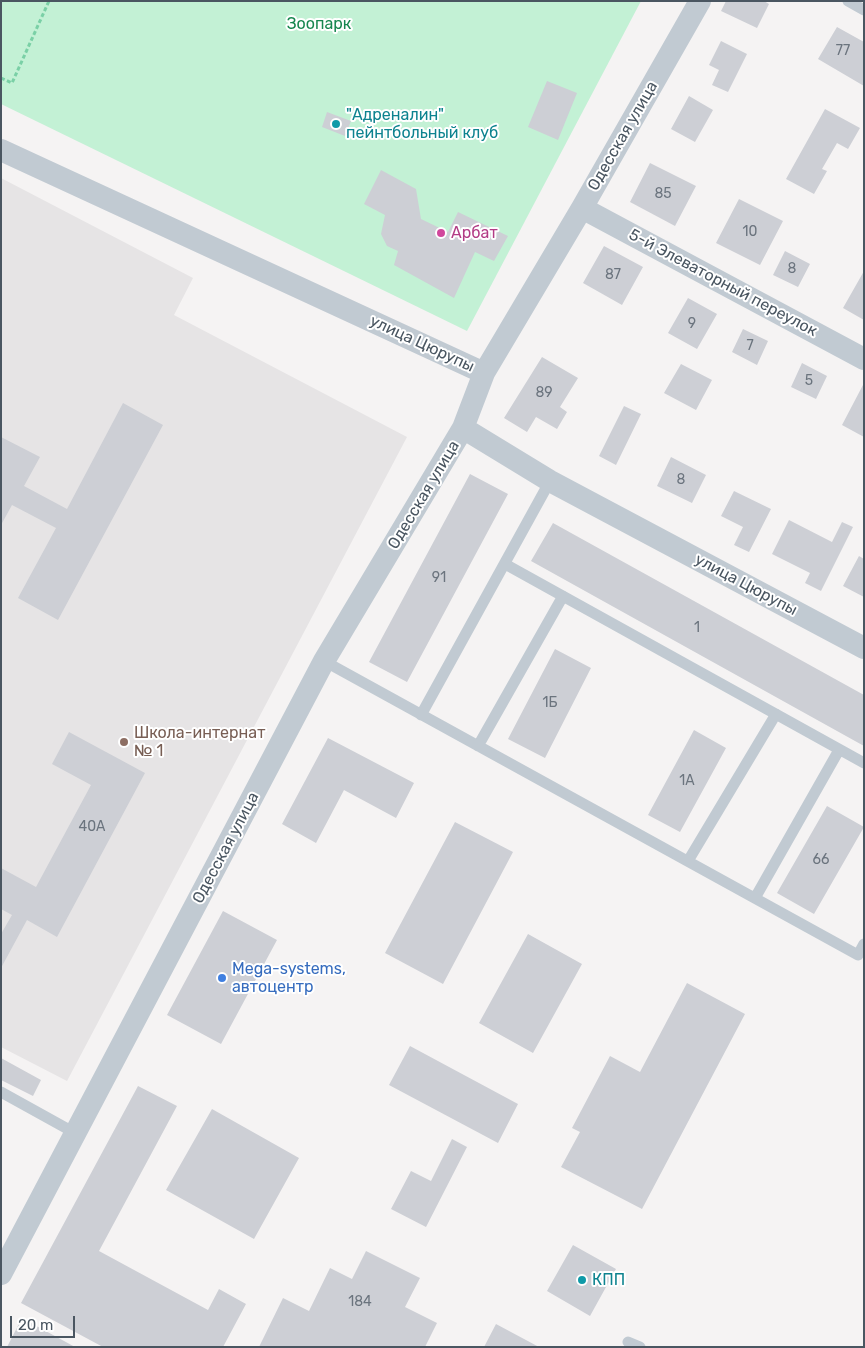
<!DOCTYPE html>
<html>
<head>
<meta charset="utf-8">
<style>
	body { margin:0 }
	#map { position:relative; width:865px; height:1348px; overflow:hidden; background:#f5f3f3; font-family:Rubik,sans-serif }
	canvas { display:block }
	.frame { position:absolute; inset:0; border:2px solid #4a5661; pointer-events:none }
	.scale { position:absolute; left:10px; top:1316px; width:65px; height:22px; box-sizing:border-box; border:2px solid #4a5661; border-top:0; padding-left:6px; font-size:15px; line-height:18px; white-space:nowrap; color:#4a5661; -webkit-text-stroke:4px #fff; paint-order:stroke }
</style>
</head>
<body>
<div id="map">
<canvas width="865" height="1348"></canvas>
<div class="frame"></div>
<div class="scale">20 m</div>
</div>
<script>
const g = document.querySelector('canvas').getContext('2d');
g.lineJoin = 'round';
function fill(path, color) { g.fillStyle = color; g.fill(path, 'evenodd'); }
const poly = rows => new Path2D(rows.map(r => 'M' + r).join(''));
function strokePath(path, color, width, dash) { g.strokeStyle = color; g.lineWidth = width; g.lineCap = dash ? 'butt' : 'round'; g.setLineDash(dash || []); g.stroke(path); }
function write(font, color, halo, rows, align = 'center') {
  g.font = font + ' Rubik,sans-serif'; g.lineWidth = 4; g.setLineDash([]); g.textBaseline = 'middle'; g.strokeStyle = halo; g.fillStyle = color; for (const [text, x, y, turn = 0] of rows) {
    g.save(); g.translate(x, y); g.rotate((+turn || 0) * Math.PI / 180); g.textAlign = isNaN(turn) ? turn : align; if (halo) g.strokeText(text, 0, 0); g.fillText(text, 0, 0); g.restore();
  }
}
const education = poly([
	[1,178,193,278,174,315,407,437,67,1081,1,1047]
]);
const green = poly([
	[1,1,641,1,467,331,1,104]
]);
const building = poly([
	[726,1,764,1,769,4,757,28,721,11],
	[837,27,864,42,864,86,818,59],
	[721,41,747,54,728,92,712,85,719,70,709,65],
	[547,81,577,93,558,140,528,127],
	[689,96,713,110,695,142,671,129],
	[825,109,860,128,848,149,837,143,822,169,827,171,814,194,786,179],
	[327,112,351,121,345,136,322,127],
	[650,163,696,186,675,226,630,202],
	[381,170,416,189,421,219,448,232,458,212,508,236,494,261,475,252,454,298,394,265,398,251,387,246,381,234,385,215,364,204],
	[739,199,783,221,760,265,716,243],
	[604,246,643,267,622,305,583,283],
	[785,251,810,264,798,287,773,275],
	[864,271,864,320,843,308],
	[688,298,717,314,697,349,668,333],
	[743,329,768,341,757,365,732,352],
	[542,357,578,378,560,407,567,412,557,429,536,417,527,432,504,418],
	[802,363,827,376,816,399,791,387],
	[681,364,712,380,696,410,664,393],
	[864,383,864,437,842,425],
	[123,403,163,425,58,620,18,598,56,528,12,505,1,525,1,437,40,457,24,486,67,509],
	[624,406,641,414,616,465,599,456],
	[671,457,706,475,692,503,657,486],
	[470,474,508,494,407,682,369,662],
	[734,491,771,509,749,552,734,545,743,527,721,516],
	[789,520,832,542,842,522,853,527,821,591,805,583,810,573,772,554],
	[553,523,864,695,864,746,531,561],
	[859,556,864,559,864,597,843,586],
	[555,649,591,668,545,758,508,739],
	[694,730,726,748,680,832,648,815],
	[69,732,145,773,57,937,27,920,1,968,1,934,12,915,1,909,1,868,36,887,91,785,52,764],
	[328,738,414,783,396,818,344,790,316,843,282,824],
	[827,806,864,827,814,914,777,893],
	[455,822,513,852,443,984,385,953],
	[223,911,277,940,221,1044,167,1015],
	[528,934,582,964,533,1053,479,1023],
	[687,983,745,1014,642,1209,561,1167,580,1132,572,1128,610,1056,640,1072],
	[410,1046,518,1104,498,1143,389,1085],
	[1,1058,41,1080,33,1096,1,1080],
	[138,1086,177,1106,99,1251,208,1310,219,1289,246,1304,223,1347,103,1347,21,1303],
	[212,1109,299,1158,254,1239,166,1190],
	[452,1139,467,1147,426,1227,391,1209,411,1171,431,1181],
	[573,1245,616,1269,590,1316,547,1291],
	[366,1251,420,1278,405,1307,437,1323,425,1347,259,1347,283,1298,309,1311,330,1268,352,1279],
	[22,1318,75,1347,7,1347],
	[496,1324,539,1347,484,1347]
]);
const path = poly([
	[1,78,12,83,49,1]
]);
const lane = poly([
	[848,1,864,10],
	[505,564,864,763],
	[324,661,858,955,864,944],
	[421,715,550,481],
	[478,746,563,596],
	[688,861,776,714],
	[755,898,839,750],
	[1,1092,75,1133],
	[628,1342,640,1347]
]);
const street = poly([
	[700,1,582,208,484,373,463,428,550,481,864,648],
	[1,150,484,373],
	[582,208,864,359],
	[1,1274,324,661,463,428]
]);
const markers = [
	[336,124,5,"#0f9aa8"],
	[441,233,5,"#d1479c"],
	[124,742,5,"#8d6e63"],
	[222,978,5,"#3f7fe0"],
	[582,1280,5,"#0f9aa8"]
];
const numberNames = [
	["77",843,51],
	["85",663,194],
	["10",750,232],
	["8",792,269],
	["87",613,275],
	["9",692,324],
	["7",750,346],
	["5",809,381],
	["89",544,393],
	["8",681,480],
	["91",439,578],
	["1",697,628],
	["1Б",550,703],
	["1А",687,781],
	["40А",92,827],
	["66",821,860],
	["184",360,1302]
];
const parkNames = [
	["Зоопарк",319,24]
];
const cultureNames = [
	["\"Адреналин\"",346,115],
	["пейнтбольный клуб",346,133],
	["КПП",592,1280]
];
const streetNames = [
	["Одесская улица",623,136,-60],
	["5-й Элеваторный переулок",723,283,28],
	["улица Цюрупы",422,344,25],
	["Одесская улица",424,495,-59],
	["улица Цюрупы",746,585,28],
	["Одесская улица",226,848,-62]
];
const hotelNames = [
	["Арбат",451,233]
];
const educationNames = [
	["Школа-интернат",134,733],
	["№ 1",134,751]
];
const shopNames = [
	["Mega-systems,",232,969],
	["автоцентр",232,987]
];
fill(education, '#e6e4e5');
fill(green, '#c3f1d5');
fill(building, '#cdcfd5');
strokePath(path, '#7ad0a6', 3, [4, 2.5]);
strokePath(lane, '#c1cad2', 11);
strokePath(street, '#c1cad2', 22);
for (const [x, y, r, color] of markers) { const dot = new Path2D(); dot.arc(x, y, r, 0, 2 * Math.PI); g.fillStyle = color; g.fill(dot); strokePath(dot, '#fff', 2); }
write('14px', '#6b747e', null, numberNames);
write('16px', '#17864f', '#fff', parkNames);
write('16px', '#0d838f', '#fff', cultureNames, 'left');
write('16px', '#4a5661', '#fff', streetNames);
write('16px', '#b23c85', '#fff', hotelNames, 'left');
write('16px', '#785e54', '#fff', educationNames, 'left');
write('16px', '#366cbe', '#fff', shopNames, 'left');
</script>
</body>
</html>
